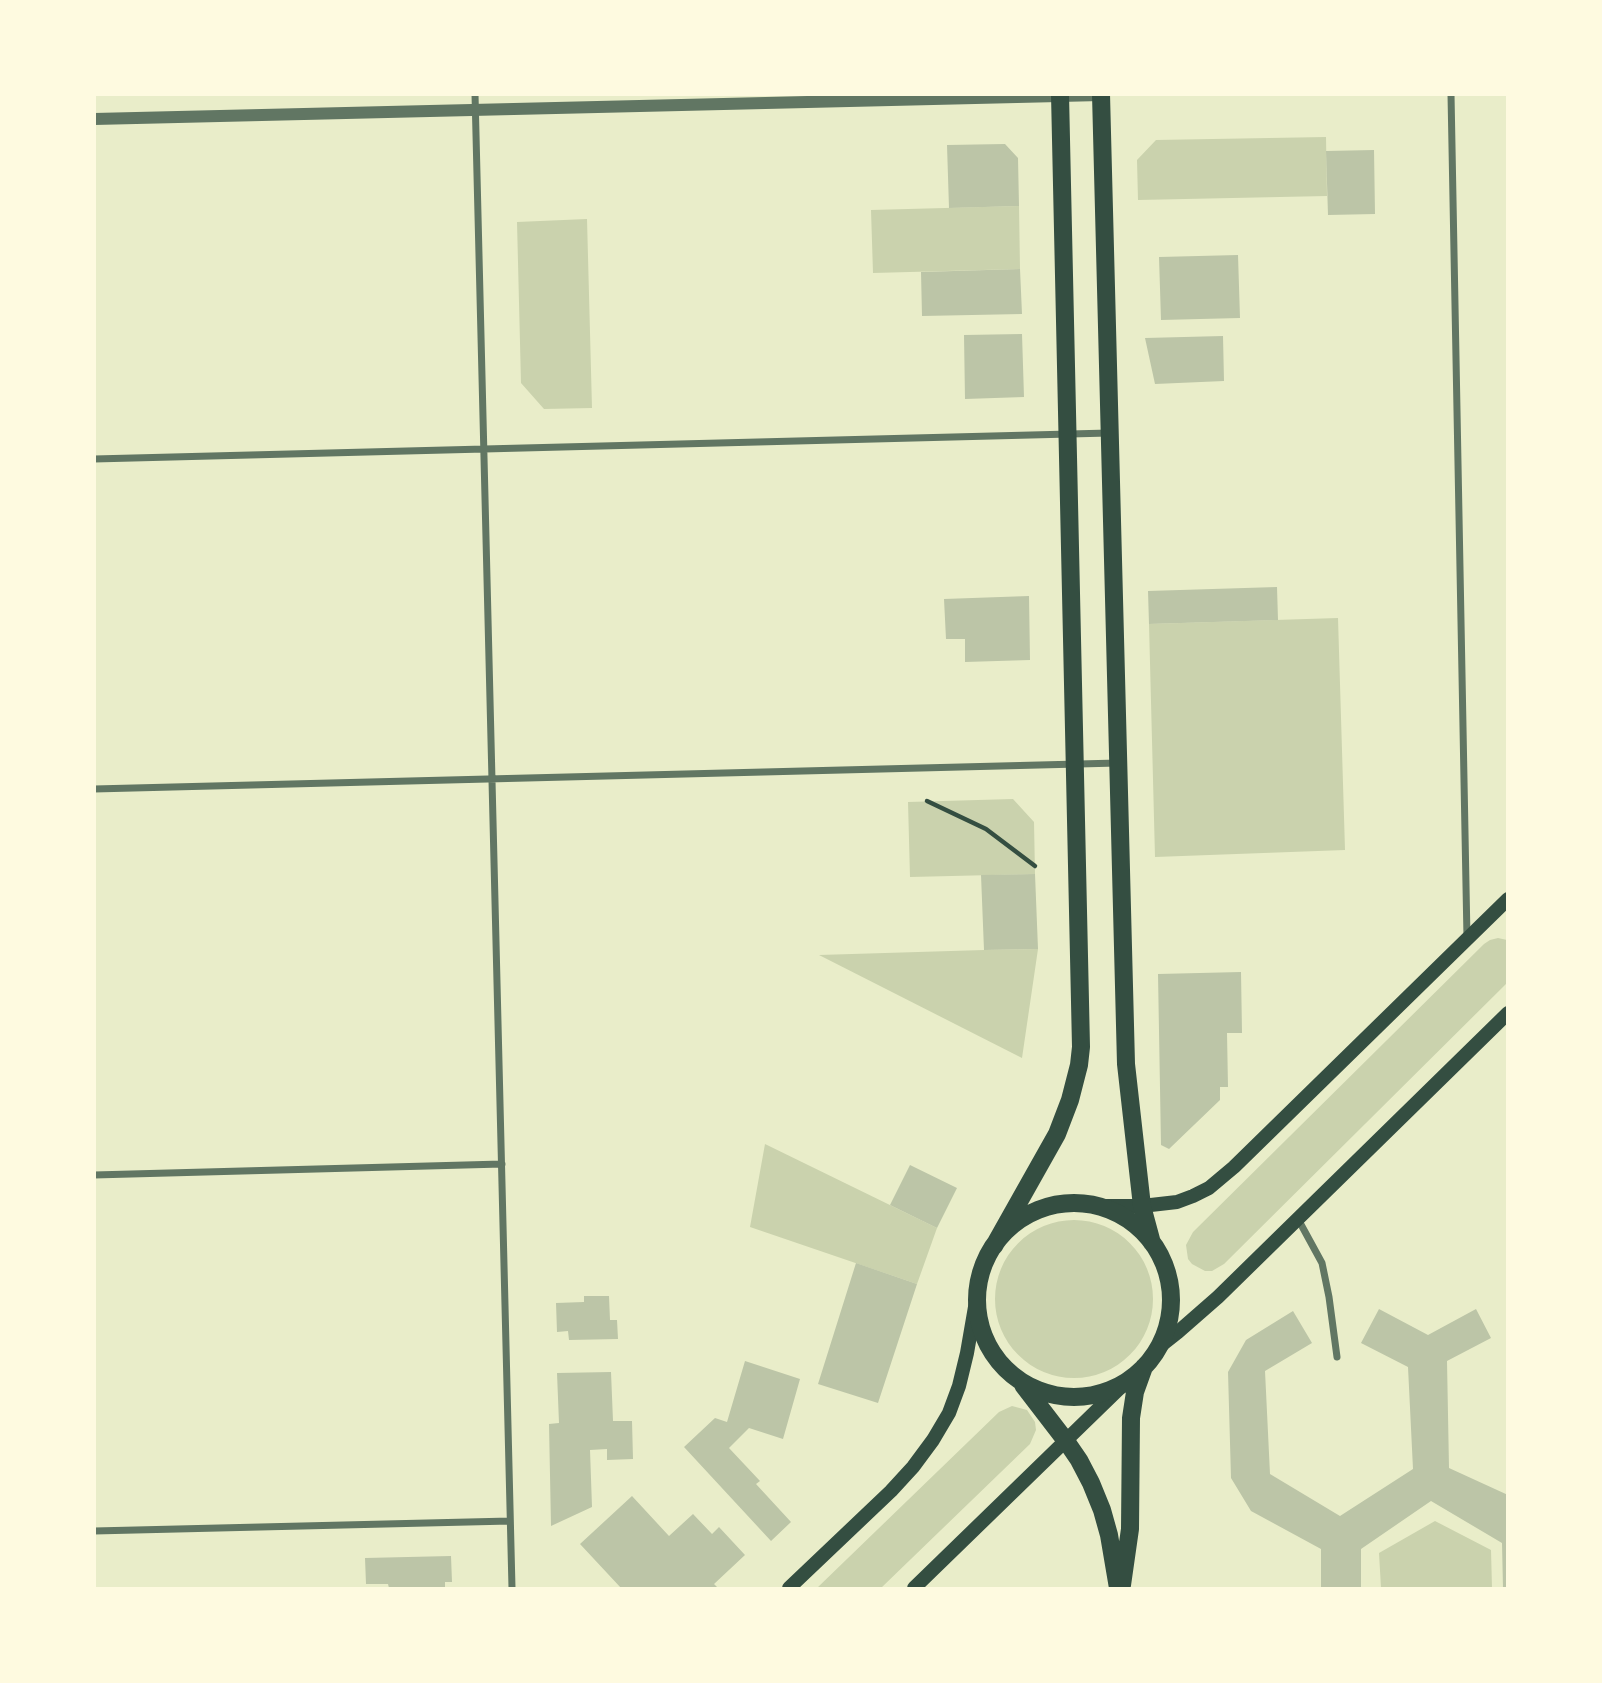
<!DOCTYPE html>
<html>
<head>
<meta charset="utf-8">
<style>
	body { margin:0 }
	#map { position:relative; width:1602px; height:1683px; overflow:hidden; background:#e9edc9; font-family:Lato,sans-serif }
	canvas { display:block }
	.frame { position:absolute; inset:0; border:96px solid #fefae0; pointer-events:none }
</style>
</head>
<body>
<div id="map">
<canvas width="1602" height="1683"></canvas>
<div class="frame"></div>
</div>
<script>
const g = document.querySelector('canvas').getContext('2d');
g.lineJoin = 'round';
function fill(path, color) { g.fillStyle = color; g.fill(path, 'evenodd'); }
const poly = rows => new Path2D(rows.map(r => 'M' + r).join(''));
function strokePath(path, color, width, dash) { g.strokeStyle = color; g.lineWidth = width; g.lineCap = dash ? 'butt' : 'round'; g.setLineDash(dash || []); g.stroke(path); }
const green = poly([
	[1326,137,1327,196,1138,200,1137,160,1156,140],
	[1019,206,1020,269,873,273,871,210],
	[587,219,592,408,544,409,521,383,517,222],
	[1338,618,1345,850,1155,857,1149,624],
	[1013,799,1034,822,1035,874,910,877,908,802],
	[1498,938,1507,940,1507,983,1224,1264,1212,1271,1205,1271,1192,1264,1188,1259,1186,1245,1193,1232,1484,944,1490,940],
	[1038,949,1022,1058,819,955,984,950],
	[765,1144,937,1228,917,1284,750,1227],
	'995 1299a79 79 0 1 1 158 0a79 79 0 1 1-158 0Z',
	[1012,1406,1027,1410,1035,1422,1036,1430,1030,1444,881,1588,817,1588,999,1412],
	[1435,1521,1491,1550,1492,1588,1381,1588,1379,1553]
]);
const building = poly([
	[1005,144,1018,158,1019,206,949,208,947,145],
	[1374,150,1375,214,1328,215,1326,151],
	[1238,255,1240,318,1161,320,1159,257],
	[1020,269,1022,314,922,316,921,272],
	[1022,334,1024,397,965,399,964,335],
	[1223,336,1224,381,1155,384,1145,338],
	[1277,587,1278,620,1149,624,1148,591],
	[1029,596,1030,660,965,662,965,639,946,639,944,599],
	[1035,874,1038,949,984,950,981,875],
	[1241,972,1242,1033,1227,1033,1228,1087,1220,1087,1220,1100,1169,1149,1161,1145,1158,974],
	[910,1165,957,1188,937,1228,890,1205],
	[856,1263,917,1284,878,1403,818,1384],
	[584,1296,609,1296,610,1320,617,1320,618,1339,569,1340,568,1331,557,1332,556,1303,584,1302],
	[1379,1309,1428,1335,1476,1309,1491,1338,1447,1361,1449,1468,1508,1495,1508,1588,1503,1588,1502,1543,1431,1501,1361,1549,1361,1588,1321,1588,1321,1549,1251,1511,1231,1478,1228,1372,1246,1340,1293,1311,1312,1343,1265,1371,1270,1474,1340,1516,1413,1469,1408,1367,1361,1343],
	[745,1361,800,1379,783,1439,749,1428,729,1448,760,1481,756,1484,791,1522,771,1541,684,1447,715,1418,727,1422],
	[611,1372,613,1421,632,1421,633,1459,607,1460,607,1449,590,1450,592,1507,551,1526,549,1424,559,1423,557,1373],
	[632,1496,669,1536,693,1514,712,1534,719,1527,745,1555,714,1584,718,1588,621,1588,580,1544],
	[451,1556,452,1582,445,1582,445,1588,389,1588,388,1584,366,1584,365,1558]
]);
const path = poly([
	[927,801,986,829,1035,866]
]);
const minor = poly([
	[475,94,512,1588],
	[1451,94,1467,938],
	[94,459,1109,433],
	[94,789,1118,763],
	[94,1175,502,1164],
	[1298,1219,1322,1263,1329,1297,1337,1357],
	[94,1531,510,1521]
]);
const tertiary = poly([
	[94,119,1101,95]
]);
const secondary = poly([
	[1097,1206,1142,1206,1177,1202,1193,1196,1209,1188,1234,1167,1508,899],
	[1159,1347,1178,1332,1218,1297,1508,1013],
	[789,1588,891,1491,913,1467,933,1440,949,1413,959,1386,967,1353,979,1284],
	[914,1588,1126,1382]
]);
const primary = poly([
	[1101,94,1126,1064,1142,1206,1152,1243],
	'977 1300a97 97 0 1 1 194 0a97 97 0 1 1-194 0Z',
	[994,1246,1057,1134,1070,1100,1079,1065,1081,1047,1060,94],
	[1023,1385,1066,1441,1079,1460,1091,1483,1102,1510,1109,1535,1118,1588],
	[1122,1585,1130,1529,1131,1418,1135,1392,1144,1367]
]);
fill(green, '#cad2ad');
fill(building, '#bcc5a7');
strokePath(path, '#344e41', 4.5);
strokePath(minor, '#617663', 7);
strokePath(tertiary, '#617663', 12);
strokePath(secondary, '#344e41', 14);
strokePath(primary, '#344e41', 18);
</script>
</body>
</html>
